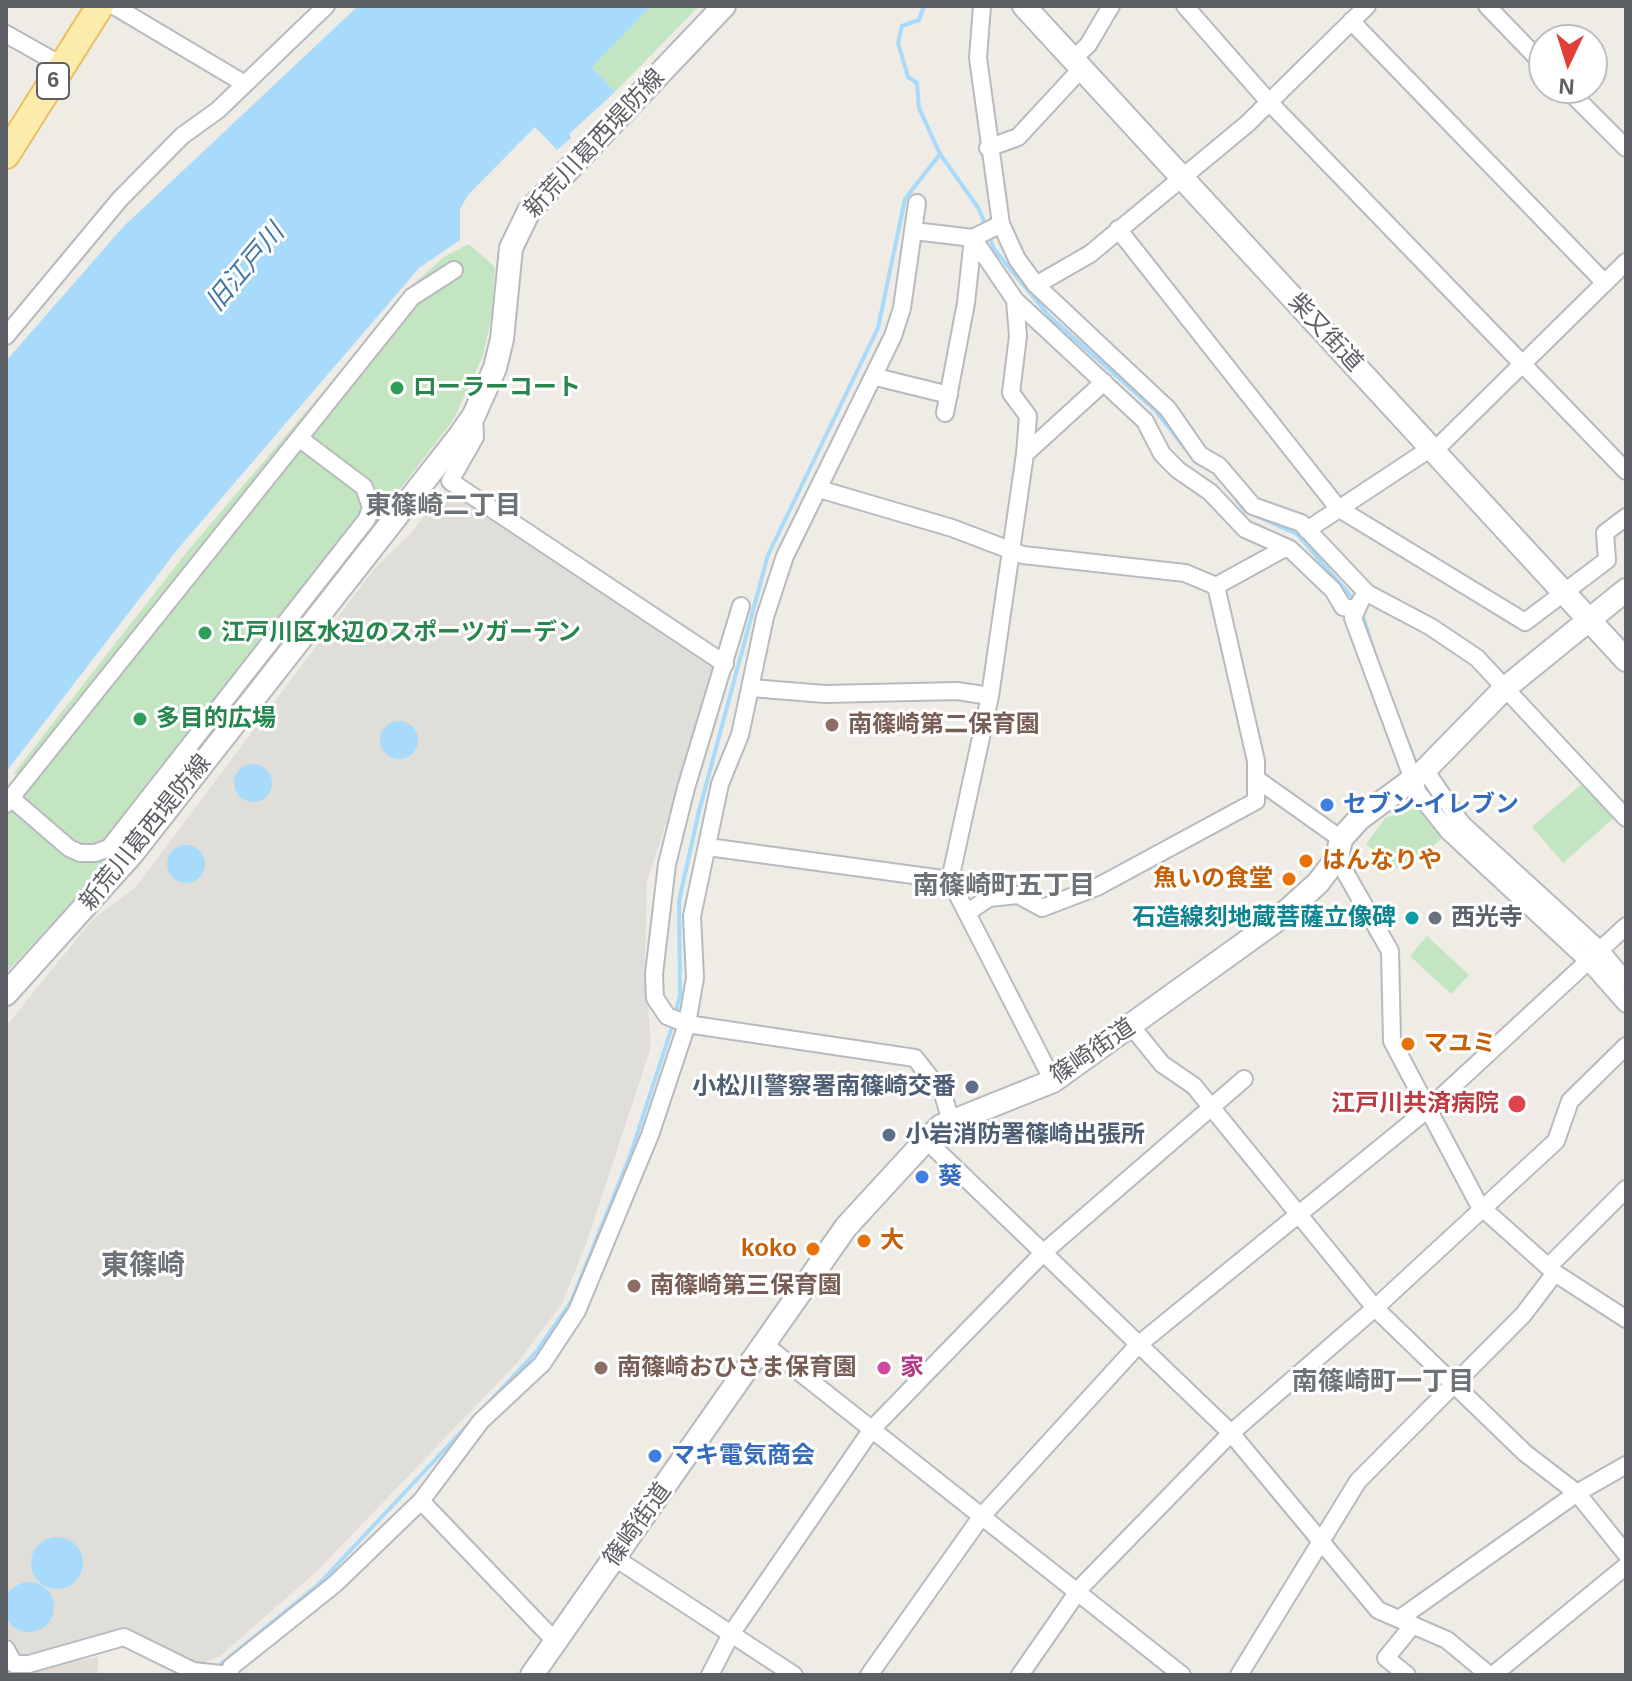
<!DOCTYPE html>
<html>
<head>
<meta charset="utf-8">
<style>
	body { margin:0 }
	#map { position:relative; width:1632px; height:1681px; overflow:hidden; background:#eeece4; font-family:Helvetica,sans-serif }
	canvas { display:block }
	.frame { position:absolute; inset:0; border:8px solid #5c6064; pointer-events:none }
	.north { position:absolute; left:1528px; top:24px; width:80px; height:80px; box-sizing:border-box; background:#fff; border:2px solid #bebfc1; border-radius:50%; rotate:184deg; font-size:22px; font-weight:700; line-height:32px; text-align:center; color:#5c6064 }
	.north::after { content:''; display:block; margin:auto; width:28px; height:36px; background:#e13e37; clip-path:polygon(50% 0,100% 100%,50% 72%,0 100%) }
</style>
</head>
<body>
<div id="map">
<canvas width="1632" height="1681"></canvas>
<div class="frame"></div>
<div class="north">N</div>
</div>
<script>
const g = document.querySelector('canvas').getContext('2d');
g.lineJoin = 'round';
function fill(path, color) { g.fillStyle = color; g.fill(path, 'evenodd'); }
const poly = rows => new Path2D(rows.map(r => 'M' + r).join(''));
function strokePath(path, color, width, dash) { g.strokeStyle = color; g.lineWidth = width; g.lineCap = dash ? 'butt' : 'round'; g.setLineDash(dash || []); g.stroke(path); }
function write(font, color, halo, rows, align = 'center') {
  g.font = font + ' Helvetica,"Noto Sans JP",sans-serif'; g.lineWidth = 6; g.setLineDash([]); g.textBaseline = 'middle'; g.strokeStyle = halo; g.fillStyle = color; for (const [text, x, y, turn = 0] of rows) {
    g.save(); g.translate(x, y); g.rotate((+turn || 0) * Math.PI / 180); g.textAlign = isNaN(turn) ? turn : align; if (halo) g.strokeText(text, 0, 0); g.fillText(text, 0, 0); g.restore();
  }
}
const industrial = poly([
	[445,488,714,661,697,732,647,880,645,957,651,1047,587,1241,562,1304,517,1363,317,1571,219,1657,199,1664,133,1630,25,1655,12,1650,6,1639,6,1026,93,919,136,887,374,569,413,531]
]);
const education = poly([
	[98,1657,98,1675,13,1675,20,1671]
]);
const green = poly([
	[651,6,699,6,615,92,592,67],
	[469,244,495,267,492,313,483,356,452,422,158,800,95,877,6,973,6,794,18,778,14,773,186,553,416,282,445,256],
	[1584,782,1616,816,1563,863,1532,827],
	[1424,805,1445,835,1404,873,1366,844,1385,818],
	[1427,936,1469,975,1451,994,1410,956]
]);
const water = poly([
	[358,6,651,6,592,67,615,92,569,134,571,138,557,150,535,127,468,195,460,209,460,240,419,268,177,550,6,772,6,361,123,227],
	'380 740a19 19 0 1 1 38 0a19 19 0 1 1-38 0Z',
	'234 783a19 19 0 1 1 38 0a19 19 0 1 1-38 0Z',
	'167 864a19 19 0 1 1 38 0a19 19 0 1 1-38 0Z',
	'31 1563a26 26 0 1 1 52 0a26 26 0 1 1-52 0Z',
	'4 1607a25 25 0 1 1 50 0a25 25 0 1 1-50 0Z'
]);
const stream = poly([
	[940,154,979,209,986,227],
	[989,236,994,249,1049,316,1155,410,1192,457],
	[1231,492,1245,511,1297,534,1356,602],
	[1361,610,1376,658],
	[1409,745,1417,767],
	[1423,782,1446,814],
	[675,1015,680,995,679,901,699,811,768,555,878,328,905,199,940,154,919,108,917,83,908,77,898,43,902,26,919,20,924,6],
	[221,1664,318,1585,537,1351,571,1302,630,1156,673,1024]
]);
const street = poly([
	[114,6,245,84],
	[982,6,978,58,1001,224,1017,259,1036,285,1168,409,1200,455,1219,466,1253,506,1301,523,1367,593,1431,627,1477,658,1626,818],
	[1185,6,1269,102,1626,471],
	[1487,6,1544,65],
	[1351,21,1605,283],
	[6,34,63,66],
	[1073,59,1088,45,1111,6],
	[1566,88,1626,148],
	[988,148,1018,137,1082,68],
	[1118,229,1338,508,1525,622,1607,560,1605,533,1626,517],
	[914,231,973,238,1015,300,1145,421,1162,454,1178,470,1210,492,1245,529,1290,549,1333,590,1343,607,1355,609],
	[1036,285,1090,254,1247,124,1367,6],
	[6,336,120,199,182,136,218,110,326,6],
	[876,377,949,395],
	[945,413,966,303,973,238,1001,224],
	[474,415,475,437,450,481,725,664],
	[1434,451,1626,262],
	[1025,454,1104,382],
	[819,489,952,528,1023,555,1185,573,1216,586],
	[1307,530,1431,448],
	[1361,600,1353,618,1418,793,1449,832,1588,961,1626,1004],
	[741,606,686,788,667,864,654,974,655,998,667,1016,687,1024,915,1058,943,1094,951,1122],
	[751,688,825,694,957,691,990,696],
	[1425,770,1462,824,1600,950,1626,981],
	[1258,780,1341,839],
	[11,798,69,848,80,853,95,853,109,848,367,519,371,507,364,487,299,438],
	[6,804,412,297,454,270],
	[708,847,950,880,1053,1081],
	[1337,858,1390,951,1392,1041,1479,1205,1555,1273,1626,1319],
	[950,880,990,696,1025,454,1028,416,1011,393,1018,336,1015,300],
	[968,912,989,898,1018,895,1042,908,1097,887,1256,801,1256,761,1216,586,1285,548],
	[1132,1027,1162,1064,1194,1086,1375,1308,1525,1453,1577,1493,1626,1554],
	[926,1140,1231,1433,1378,1610,1447,1640,1489,1675],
	[1548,1267,1626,1189],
	[764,1344,1182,1675],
	[421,1501,555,1641],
	[615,1558,794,1675],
	[1399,1619,1577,1493,1626,1465],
	[6,1649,14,1664,29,1664,124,1637,193,1671,230,1675,231,1667,335,1584,421,1501,481,1421,542,1364,577,1311,650,1135,687,1024,695,978,692,916,720,784,740,735,765,617,785,556,893,336,902,308,917,203],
	[710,1675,731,1634,872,1429,1044,1252,1244,1079],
	[869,1675,981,1517,1138,1345,1428,1109,1626,926],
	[1020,1675,1081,1587,1231,1433,1375,1308,1556,1141,1570,1101,1626,1046],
	[1239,1675,1358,1481,1523,1315,1555,1273],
	[1407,1675,1386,1658,1413,1625],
	[1493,1675,1626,1566]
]);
const secondary = poly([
	[1024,6,1626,660],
	[6,994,132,854,461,434,474,415,495,368,502,339,511,248,529,211,724,6],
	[532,1675,846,1227,926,1140,941,1126,1053,1081,1277,920,1318,883,1337,858,1341,839,1359,819,1424,771,1504,689,1626,590]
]);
const primary = poly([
	[6,155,100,6]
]);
const markers = [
	[397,388,8,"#2e9e5b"],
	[205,633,8,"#2e9e5b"],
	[140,719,8,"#2e9e5b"],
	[832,725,8,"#8d6e63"],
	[1327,805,8,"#3f7fe0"],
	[1306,861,8,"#e8710a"],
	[1289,879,8,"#e8710a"],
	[1412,918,8,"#0f9aa8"],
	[1435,918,8,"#6b7280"],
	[1408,1044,8,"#e8710a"],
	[972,1087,8,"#5c6f8a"],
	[1517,1104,10,"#e0444e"],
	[889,1135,8,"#5c6f8a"],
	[922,1177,8,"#3f7fe0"],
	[864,1241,8,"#e8710a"],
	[813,1249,8,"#e8710a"],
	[634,1286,8,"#8d6e63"],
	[601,1368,8,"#8d6e63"],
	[884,1368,8,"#d1479c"],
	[655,1456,8,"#3f7fe0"]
];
const shields = [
	[53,81,32]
];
const shieldNames = [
	["6",53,81]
];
const streetNames = [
	["新荒川葛西堤防線",595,144,-47],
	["柴又街道",1325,333,47],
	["新荒川葛西堤防線",146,833,-51],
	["篠崎街道",1093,1052,-34],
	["篠崎街道",638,1525,-54]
];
const leisureNames = [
	["ローラーコート",413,388],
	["江戸川区水辺のスポーツガーデン",221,633],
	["多目的広場",156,719]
];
const educationNames = [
	["南篠崎第二保育園",848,725],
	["南篠崎第三保育園",650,1286],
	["南篠崎おひさま保育園",617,1368]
];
const shopNames = [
	["セブン-イレブン",1343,805],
	["葵",938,1177],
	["マキ電気商会",671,1456]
];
const foodNames = [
	["はんなりや",1322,861],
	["魚いの食堂",1273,879,"right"],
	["マユミ",1424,1044],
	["大",880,1241],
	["koko",797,1249,"right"]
];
const cultureNames = [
	["石造線刻地蔵菩薩立像碑",1396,918]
];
const worshipNames = [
	["西光寺",1451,918]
];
const serviceNames = [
	["小松川警察署南篠崎交番",956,1087],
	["小岩消防署篠崎出張所",905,1135,"left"]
];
const healthNames = [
	["江戸川共済病院",1499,1104]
];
const hotelNames = [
	["家",900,1368]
];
const waterNames = [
	["旧江戸川",246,268,-50]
];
const neighbourhoodNames = [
	["東篠崎二丁目",443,507],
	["南篠崎町五丁目",1004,887],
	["南篠崎町一丁目",1383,1383]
];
const quarterNames = [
	["東篠崎",143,1266]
];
fill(industrial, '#e0ded9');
fill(education, '#e1ddd6');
fill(green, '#c3e5c2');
fill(water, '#a8dafb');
strokePath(stream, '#a8dafb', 4);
strokePath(street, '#b7babe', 20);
strokePath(secondary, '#b6b9be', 26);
strokePath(primary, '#ebbf61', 30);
strokePath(street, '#fff', 16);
strokePath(secondary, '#fff', 22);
strokePath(primary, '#fbecac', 26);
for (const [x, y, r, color] of markers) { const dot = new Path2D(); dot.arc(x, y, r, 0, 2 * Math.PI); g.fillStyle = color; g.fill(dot); strokePath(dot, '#fff', 3); }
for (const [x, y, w] of shields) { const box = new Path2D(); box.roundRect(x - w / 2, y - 18, w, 36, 6); g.fillStyle = '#fff'; g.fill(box); strokePath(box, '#5c6064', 2); }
write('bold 22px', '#5c6064', null, shieldNames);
write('24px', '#5c6064', '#fff', streetNames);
write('bold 24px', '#27864d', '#fff', leisureNames, 'left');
write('bold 24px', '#785e54', '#fff', educationNames, 'left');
write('bold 24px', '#366cbe', '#fff', shopNames, 'left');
write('bold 24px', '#c56008', '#fff', foodNames, 'left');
write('bold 24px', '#0d838f', '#fff', cultureNames, 'right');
write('bold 24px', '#5b616d', '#fff', worshipNames, 'left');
write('bold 24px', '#4e5e75', '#fff', serviceNames, 'right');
write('bold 24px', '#be3a42', '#fff', healthNames, 'right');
write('bold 24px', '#b23c85', '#fff', hotelNames, 'left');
write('italic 26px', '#4275a4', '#fff', waterNames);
write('bold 26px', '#6d7276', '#fff', neighbourhoodNames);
write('bold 28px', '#6d7276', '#fff', quarterNames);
</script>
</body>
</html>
